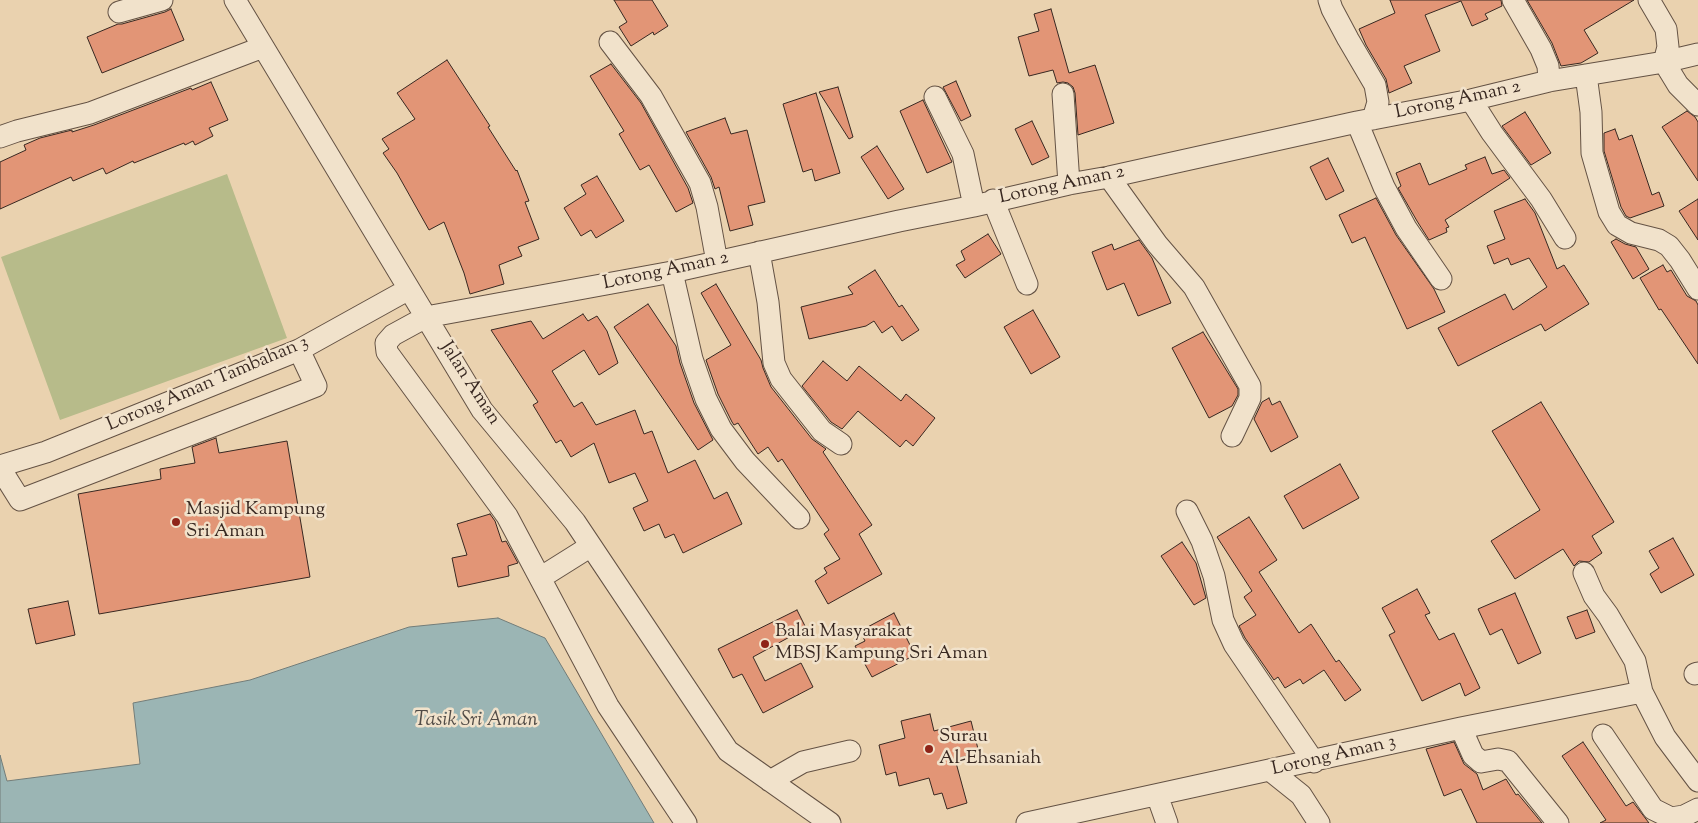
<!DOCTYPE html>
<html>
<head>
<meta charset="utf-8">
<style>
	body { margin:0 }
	canvas { display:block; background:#ead2af }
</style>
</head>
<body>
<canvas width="1698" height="823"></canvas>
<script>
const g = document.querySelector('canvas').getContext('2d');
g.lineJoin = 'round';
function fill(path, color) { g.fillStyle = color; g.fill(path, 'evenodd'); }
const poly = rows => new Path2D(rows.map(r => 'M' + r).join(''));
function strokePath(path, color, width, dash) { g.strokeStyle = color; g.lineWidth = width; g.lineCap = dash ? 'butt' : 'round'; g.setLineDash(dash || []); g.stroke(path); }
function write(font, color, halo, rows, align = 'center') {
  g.font = font + ' "Sorts Mill Goudy",serif'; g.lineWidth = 5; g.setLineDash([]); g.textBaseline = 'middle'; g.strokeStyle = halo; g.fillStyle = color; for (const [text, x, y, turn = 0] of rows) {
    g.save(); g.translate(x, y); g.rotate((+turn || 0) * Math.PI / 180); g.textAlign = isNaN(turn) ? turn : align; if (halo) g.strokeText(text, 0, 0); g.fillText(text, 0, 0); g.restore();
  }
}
const green = poly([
	[227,174,287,338,60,420,1,257]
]);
const water = poly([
	[498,618,545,638,654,823,0,823,0,755,7,781,140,764,133,703,250,680,409,627,498,618]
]);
const building = poly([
	[614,0,652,0,668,26,654,35,653,32,631,46,619,27,627,22,614,0],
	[1390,0,1501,0,1502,6,1485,14,1488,19,1472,26,1461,1,1425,15,1440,51,1404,66,1412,83,1389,93,1386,79,1366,45,1359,29,1395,13,1390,0],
	[1527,0,1634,0,1584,30,1598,53,1581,63,1561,66,1552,43,1527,0],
	[171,9,184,40,102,73,87,37,118,24,122,24,165,12,171,9],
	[1051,9,1069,73,1095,65,1114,123,1078,135,1075,93,1073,87,1068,83,1063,82,1057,83,1053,70,1029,76,1018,37,1039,31,1034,14,1051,9],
	[447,60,490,126,488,127,516,171,517,170,529,201,525,202,539,239,518,247,522,256,499,265,504,284,470,294,464,273,444,222,429,230,397,173,383,153,389,149,382,139,415,119,397,93,447,60],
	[611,64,641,103,688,188,693,203,676,212,649,165,640,170,619,134,624,131,590,76,611,64],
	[956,81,971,116,961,121,943,87,956,81],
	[211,82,228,120,209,128,213,136,195,145,193,141,185,145,184,143,134,163,133,161,106,174,103,168,73,181,71,177,0,209,0,162,26,150,24,145,40,138,72,130,72,132,94,125,191,88,192,90,211,82],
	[838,87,853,137,849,139,819,92,838,87],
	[816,93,840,173,815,181,812,169,803,172,783,104,816,93],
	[923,100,952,162,927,173,900,111,923,100],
	[1687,111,1695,117,1698,122,1698,181,1662,127,1687,111],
	[1525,112,1551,153,1531,165,1502,126,1525,112],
	[725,118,731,134,747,130,765,202,748,206,753,225,730,231,719,187,715,189,711,177,686,132,725,118],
	[1032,121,1049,157,1032,165,1015,129,1032,121],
	[1615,129,1619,140,1632,135,1652,195,1659,192,1664,206,1630,218,1626,216,1621,207,1604,151,1604,133,1615,129],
	[877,146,904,189,888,199,861,157,877,146],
	[1485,157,1492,174,1504,170,1510,178,1445,220,1449,227,1446,228,1447,232,1429,240,1417,221,1398,188,1401,186,1396,173,1420,163,1429,185,1467,169,1465,165,1485,157],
	[1328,158,1344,191,1326,200,1310,167,1328,158],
	[597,176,624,221,596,238,591,230,581,236,564,208,586,194,581,185,597,176],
	[1376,198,1396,235,1434,289,1445,312,1407,329,1365,237,1352,243,1339,215,1376,198],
	[1525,199,1535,213,1557,269,1564,265,1589,304,1545,331,1541,324,1458,366,1438,328,1505,294,1513,310,1547,287,1529,258,1511,265,1508,258,1494,264,1487,246,1505,239,1494,211,1525,199],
	[1698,199,1698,240,1679,211,1698,199],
	[988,234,1001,254,965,278,956,265,965,260,961,251,988,234],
	[1616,239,1625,244,1636,247,1649,269,1633,279,1611,242,1616,239],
	[1139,240,1152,258,1171,303,1138,316,1124,283,1107,290,1092,252,1112,244,1114,250,1139,240],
	[1663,265,1667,272,1671,270,1687,296,1696,301,1698,305,1698,364,1661,309,1659,310,1640,278,1663,265],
	[875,270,899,307,902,305,919,330,902,341,892,326,882,333,874,321,866,326,809,339,801,307,853,294,848,287,875,270],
	[716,284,761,360,763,368,771,387,812,439,826,449,823,452,872,525,859,534,882,574,828,604,815,581,827,573,824,568,840,559,824,534,829,530,782,459,778,462,768,447,758,454,738,423,734,425,732,422,718,394,706,360,731,345,701,293,716,284],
	[648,304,676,346,680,363,694,403,713,440,698,450,614,327,648,304],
	[1033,310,1060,357,1031,374,1004,327,1033,310],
	[583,314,588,321,597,316,607,331,618,363,599,375,584,350,552,371,574,407,582,402,596,425,635,410,644,434,652,431,668,473,695,460,714,499,727,492,742,524,683,553,674,534,665,538,659,524,644,531,633,508,648,501,635,473,609,483,594,443,571,457,561,440,556,443,533,405,538,402,491,330,531,321,543,339,583,314],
	[1203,332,1238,389,1238,395,1232,406,1209,418,1172,348,1203,332],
	[823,361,847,381,859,366,901,401,906,394,935,418,913,446,906,440,900,447,858,411,842,429,831,422,802,386,823,361],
	[1269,398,1272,405,1280,401,1298,437,1271,452,1254,419,1262,402,1269,398],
	[1541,402,1614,522,1592,536,1602,553,1589,562,1579,561,1574,566,1563,549,1515,579,1491,541,1540,510,1492,431,1541,402],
	[216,438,219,453,287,441,310,577,99,614,78,494,161,479,160,469,195,463,192,447,216,438],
	[1340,464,1359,498,1303,529,1284,496,1340,464],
	[490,514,495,521,502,542,506,541,518,563,508,566,509,576,458,587,452,558,467,555,457,524,490,514],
	[1249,517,1277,560,1259,572,1299,633,1311,624,1336,662,1339,660,1361,690,1345,701,1324,670,1303,684,1300,679,1285,688,1278,677,1274,680,1245,638,1239,626,1256,615,1244,597,1252,591,1217,537,1249,517],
	[1673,538,1694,575,1661,593,1650,574,1659,568,1649,551,1673,538],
	[1182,542,1196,563,1206,598,1194,605,1161,556,1182,542],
	[1417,589,1430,613,1425,615,1439,640,1454,633,1480,688,1465,696,1460,683,1422,701,1389,635,1395,632,1382,608,1417,589],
	[1515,593,1541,653,1518,664,1502,629,1490,635,1478,609,1515,593],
	[68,601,75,635,36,644,28,609,68,601],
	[797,610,806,628,753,657,765,681,801,663,813,687,763,713,742,674,733,678,718,649,797,610],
	[1587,610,1595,632,1576,639,1567,617,1587,610],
	[894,613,915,655,872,677,855,646,865,641,860,631,894,613],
	[930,714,934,731,971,721,979,753,955,759,967,803,947,809,942,793,934,795,929,778,899,786,896,772,886,775,879,745,905,738,901,721,930,714],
	[1454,742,1464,764,1477,774,1483,790,1506,779,1516,795,1518,794,1542,823,1477,823,1461,789,1444,796,1426,749,1454,742],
	[1583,742,1626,806,1633,802,1649,823,1600,823,1606,820,1562,756,1583,742]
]);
const minor = poly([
	[235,0,482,410,575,522,728,751,830,823],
	[1329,0,1332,9,1348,39,1375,85,1378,102,1373,119],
	[1513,0,1541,49,1548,66,1549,81],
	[1649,0,1666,29,1668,47,1664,62,1678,85,1698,105],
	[119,12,162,0],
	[610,42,651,96,700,183,707,207,717,262],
	[1586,75,1591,112,1592,153,1609,212,1617,225,1631,233,1659,240,1669,246,1680,260,1698,289],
	[1063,94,1069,184],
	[935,97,963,154,974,206],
	[1471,100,1492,133,1541,199,1565,238],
	[1357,122,1384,187,1406,228,1441,279],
	[0,137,17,131,90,113,263,47],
	[1109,177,1157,244,1194,287,1250,386,1250,398,1232,436],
	[993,200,1027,284],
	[759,252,768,302,774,363,781,379,822,431,841,444],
	[672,272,692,359,706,399,721,429,745,461,799,518],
	[0,466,46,452,299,350,409,289],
	[0,468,20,500,301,392,316,386,299,350],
	[1187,511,1202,541,1214,576,1223,620,1234,644,1314,762],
	[1584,573,1594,596,1608,615,1635,661,1642,692,1665,737,1698,781],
	[540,578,591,546],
	[1695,674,1698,673],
	[1461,728,1473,755,1481,762,1498,759,1508,761,1558,823],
	[1603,735,1653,809,1671,818,1684,816,1698,809],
	[1271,771,1301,795,1319,823],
	[770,781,803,762,850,751],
	[1157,795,1167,823],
	[686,823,608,706,507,516,387,352,386,343,393,335,426,317,672,272,899,221,974,206,1069,184,1109,177,1357,122,1471,100,1549,81,1664,62,1698,54],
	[1027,823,1461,728,1642,692]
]);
const markers = [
	[176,522,5,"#8f2418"],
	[765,644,5,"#8f2418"],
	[929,749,5,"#8f2418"]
];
const streetNames = [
	["Lorong Aman 2",1458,101,-12],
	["Lorong Aman 2",1062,186,-12],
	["Lorong Aman 2",666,272,-12],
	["Jalan Aman",469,384,57],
	["Lorong Aman Tambahan 3",208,385,-23],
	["Lorong Aman 3",1334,757,-13]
];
const poiNames = [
	["Masjid Kampung",186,511],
	["Sri Aman",186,533],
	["Balai Masyarakat",775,633],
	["MBSJ Kampung Sri Aman",775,655],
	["Surau",939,738],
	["Al-Ehsaniah",939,760]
];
const waterNames = [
	["Tasik Sri Aman",476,722]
];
fill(green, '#b7bb8a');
fill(water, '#9bb5b4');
strokePath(water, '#737d79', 1);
fill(building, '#e29576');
strokePath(building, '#382821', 1);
strokePath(minor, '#645244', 23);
strokePath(minor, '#f1e2cb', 21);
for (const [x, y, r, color] of markers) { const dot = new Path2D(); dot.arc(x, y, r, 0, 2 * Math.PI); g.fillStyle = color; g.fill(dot); strokePath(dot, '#f1e2cb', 2); }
write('19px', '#382821', '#f1e2cb', streetNames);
write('19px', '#382821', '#f1e2cb', poiNames, 'left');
write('italic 20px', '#514b46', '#f1e2cb', waterNames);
</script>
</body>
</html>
